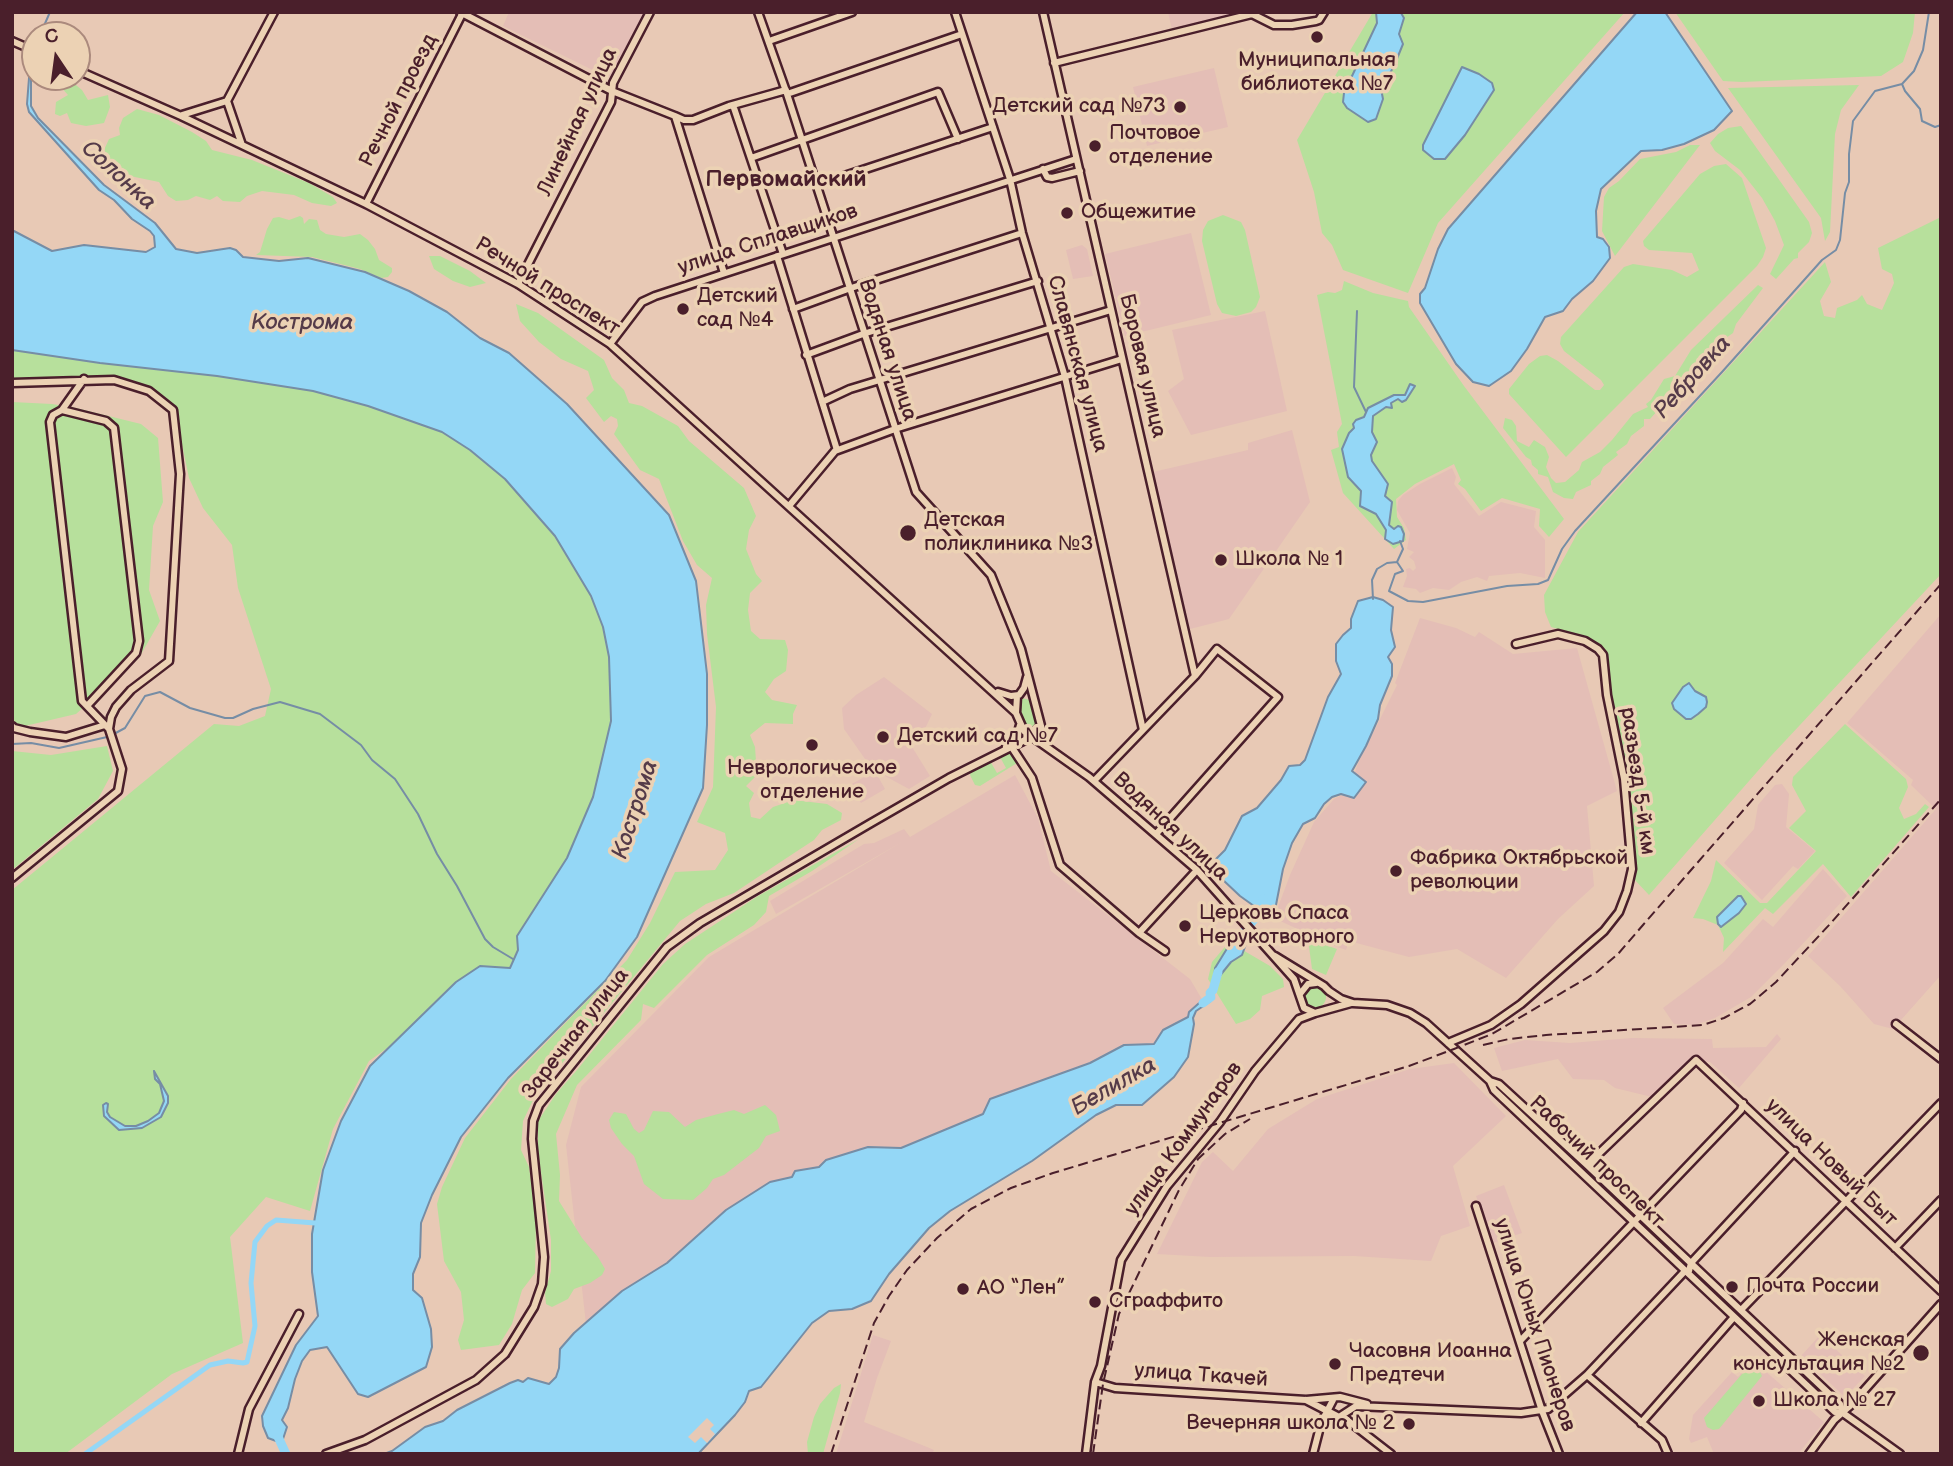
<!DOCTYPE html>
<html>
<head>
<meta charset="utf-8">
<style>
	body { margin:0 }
	#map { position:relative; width:1953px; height:1466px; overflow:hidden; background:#e8c9b5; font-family:"Balsamiq Sans",sans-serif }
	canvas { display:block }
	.frame { position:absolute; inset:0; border:14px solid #4a1f2b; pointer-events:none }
	.north { position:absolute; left:21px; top:21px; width:70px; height:70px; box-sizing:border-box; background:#ecd2b4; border:2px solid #ab8a7d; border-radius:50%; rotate:347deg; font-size:19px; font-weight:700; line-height:28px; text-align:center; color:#4a1f2b }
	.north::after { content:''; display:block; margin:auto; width:24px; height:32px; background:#4a1f2b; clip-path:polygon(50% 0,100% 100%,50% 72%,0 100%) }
</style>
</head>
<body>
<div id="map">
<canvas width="1953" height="1466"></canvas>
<div class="frame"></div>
<div class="north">С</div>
</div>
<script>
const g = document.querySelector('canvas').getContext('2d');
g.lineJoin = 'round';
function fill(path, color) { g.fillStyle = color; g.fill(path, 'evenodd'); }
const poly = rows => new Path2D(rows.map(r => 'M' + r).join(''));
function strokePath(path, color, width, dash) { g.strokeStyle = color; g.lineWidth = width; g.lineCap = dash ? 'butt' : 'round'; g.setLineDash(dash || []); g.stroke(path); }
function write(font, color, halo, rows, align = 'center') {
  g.font = font + ' "Balsamiq Sans",sans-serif'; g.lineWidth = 7; g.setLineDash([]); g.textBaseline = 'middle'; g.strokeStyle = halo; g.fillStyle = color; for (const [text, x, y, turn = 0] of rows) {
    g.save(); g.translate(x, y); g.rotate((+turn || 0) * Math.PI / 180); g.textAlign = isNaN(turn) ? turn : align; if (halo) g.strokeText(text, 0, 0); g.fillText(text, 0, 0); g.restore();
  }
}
const built = poly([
	[509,12,645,12,609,78,503,26],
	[1168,12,1243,12,1172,30],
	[1214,68,1228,127,1147,146,1133,87],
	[1191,233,1211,315,1125,336,1105,254],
	[1082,245,1087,249,1093,276,1073,279,1066,250],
	[1265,311,1287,411,1191,435,1168,391,1184,379,1172,330],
	[1292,430,1310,502,1229,619,1190,629,1153,472,1248,450,1248,443],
	[1452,468,1456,477,1454,484,1479,516,1501,502,1536,511,1534,527,1545,540,1545,578,1520,573,1489,576,1487,581,1477,577,1461,582,1449,590,1433,588,1420,593,1416,589,1403,587,1407,576,1406,569,1410,568,1413,571,1416,568,1414,561,1409,557,1414,552,1407,549,1410,533,1397,510,1398,501,1403,495,1420,484],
	[1941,614,1941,975,1893,1029,1874,1024,1840,986,1808,956,1936,809,1911,785,1913,780,1847,723],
	[1420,618,1456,628,1475,637,1479,632,1513,654,1577,648,1617,791,1587,806,1594,886,1558,919,1506,978,1457,949,1409,957,1349,941,1346,950,1310,937,1310,935,1274,918,1290,875,1314,822,1334,799,1342,795,1354,775,1358,763,1397,685,1395,683],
	[884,677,932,714,923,733,909,742,930,776,909,789,872,769,844,729,842,708,856,695],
	[875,771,885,789,861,803,850,785],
	[1015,775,1038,818,1051,871,1190,979,1203,1001,1194,1007,1188,1017,1163,1030,1154,1044,1124,1045,1090,1063,990,1099,984,1114,901,1148,867,1147,826,1160,819,1167,809,1168,792,1177,770,1182,726,1210,667,1263,622,1291,586,1324,566,1145,581,1087,709,957,902,842,776,914,770,901,864,844,874,843,904,829,910,837],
	[1782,784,1789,794,1786,827,1815,851,1798,869,1793,866,1762,900,1724,863,1754,829,1758,805,1775,785],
	[1823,869,1847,896,1785,963,1751,997,1715,1018,1695,1025,1674,1024,1663,1008,1723,963,1763,919,1773,927],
	[1777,1034,1781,1039,1739,1088,1710,1062,1690,1061,1652,1097,1615,1088,1604,1080,1573,1079,1558,1059,1502,1071,1494,1048,1525,1040,1570,1043,1632,1038,1712,1039,1713,1048,1766,1047],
	[1454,1063,1506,1116,1453,1166,1470,1226,1441,1236,1431,1261,1354,1256,1210,1257,1157,1254,1202,1162,1213,1152,1233,1171,1268,1129,1317,1099,1410,1069],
	[1504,1185,1522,1233,1493,1243,1476,1196],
	[873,1335,891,1341,877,1378,864,1422,927,1447,934,1450,932,1454,836,1454],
	[1820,1335,1865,1376,1845,1397,1801,1356],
	[1757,1364,1824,1422,1798,1454,1714,1454,1707,1437,1691,1443,1689,1439,1693,1415,1732,1372,1738,1377,1748,1366]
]);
const green = poly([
	[1373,12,1625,12,1438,223,1408,293,1343,270,1332,245,1322,233,1314,192,1297,140],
	[1675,12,1915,12,1913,33,1903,62,1881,76,1742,82,1723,81],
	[71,81,82,90,88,100,108,95,110,107,104,123,86,126,71,123,67,113,60,116,55,114,56,102,68,95,60,86],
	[1859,85,1841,110,1835,134,1830,232,1825,241,1821,218,1728,88],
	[137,109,159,115,192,132,206,141,212,150,252,160,309,183,333,197,337,203,331,206,312,203,294,195,262,191,247,196,240,202,223,201,217,196,210,200,196,196,188,200,176,201,168,196,159,182,130,176,107,160,104,150,109,139,120,135,119,128,123,118],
	[1741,126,1809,222,1812,233,1809,242,1798,253,1798,258,1794,259,1776,279,1770,274,1784,245,1775,221,1762,198,1740,170,1715,151,1710,143,1718,134,1728,128],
	[1690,145,1700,145,1615,256,1602,231,1604,197,1609,188,1619,181,1640,159,1676,152],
	[1726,164,1742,178,1766,248,1763,257,1757,266,1566,457,1509,394,1509,389,1529,364,1540,356,1547,355,1558,361,1595,390,1600,390,1604,385,1601,380,1564,351,1560,344,1561,337,1624,267,1633,264,1672,270,1687,277,1699,270,1692,253,1649,250,1644,246,1643,241,1700,174,1714,166],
	[1223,215,1241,222,1245,230,1260,297,1256,307,1251,312,1236,316,1222,313,1217,304,1202,241,1203,230,1208,221],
	[300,216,303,218,304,224,309,219,317,220,320,230,326,234,344,237,360,234,368,240,375,249,379,260,392,268,392,272,388,277,381,278,360,269,312,257,256,255,260,252,267,229,273,218,279,217,289,220],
	[1941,217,1941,574,1771,756,1649,895,1633,878,1629,804,1603,649,1565,631,1551,627,1545,612,1544,595,1578,532,1825,262,1831,282,1820,301,1824,316,1835,318,1837,308,1857,300,1862,295,1867,304,1882,310,1894,283,1892,274,1882,269,1878,248],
	[429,256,440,256,470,271,486,283,470,287,453,281,434,269],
	[1344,281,1373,293,1408,301,1409,307,1464,386,1564,519,1549,537,1539,526,1540,509,1502,498,1481,511,1465,489,1458,484,1461,480,1454,464,1415,484,1396,499,1397,517,1404,528,1406,540,1394,549,1343,493,1331,450,1339,447,1337,432,1342,424,1317,295,1328,292,1335,293,1342,290],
	[1758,285,1763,288,1736,324,1733,333,1723,340,1715,351,1685,377,1684,381,1650,419,1644,419,1644,426,1631,436,1627,444,1616,452,1618,455,1603,467,1600,474,1591,481,1591,485,1576,492,1573,499,1564,498,1553,492,1548,477,1538,474,1538,470,1532,465,1531,460,1526,457,1503,428,1505,418,1512,420,1516,426,1517,441,1529,447,1534,440,1545,447,1549,457,1546,467,1551,478,1556,483,1565,482,1579,470,1582,462,1600,452,1612,440,1633,414,1648,407,1646,404,1651,400,1664,379,1675,376,1691,350],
	[516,304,538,313,604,360,612,378,624,390,629,403,642,406,678,426,689,441,744,488,756,516,749,530,746,549,756,574,762,581,750,593,748,610,751,631,760,639,785,640,788,650,786,671,774,679,765,692,772,700,797,705,793,714,793,724,765,723,750,735,755,747,757,775,746,786,754,793,749,803,751,817,760,819,773,807,794,800,827,804,842,813,841,820,822,830,814,840,785,859,734,893,706,904,680,921,535,1096,523,1121,521,1150,529,1167,536,1219,535,1273,522,1290,512,1324,499,1345,461,1350,458,1340,464,1320,461,1292,444,1261,437,1204,442,1187,465,1138,511,1079,627,960,650,923,675,872,715,870,728,850,725,833,697,822,713,787,716,707,707,634,706,605,712,578,697,565,683,541,659,479,640,470,614,434,618,426,617,419,611,416,604,422,586,398,594,390,588,371,561,359,539,342,520,321],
	[12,350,100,363,217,376,313,391,368,406,442,432,470,450,505,479,555,536,576,568,591,596,603,627,609,657,611,691,611,721,593,797,567,858,517,936,518,950,510,968,480,966,456,982,390,1046,369,1061,333,1129,310,1211,266,1197,230,1237,243,1343,172,1374,65,1454,12,1454,12,890,214,724,239,726,265,716,271,689,238,588,232,545,203,508,189,478,175,411,170,401,149,387,114,378,90,376,12,379],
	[12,402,52,404,76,408,141,424,158,438,163,502,153,526,149,590,160,621,139,658,76,714,12,729],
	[1022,698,1030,700,1036,726,1032,731,1024,729,1018,703],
	[1845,724,1906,779,1908,787,1899,808,1904,819,1916,814,1925,804,1929,807,1851,897,1823,864,1773,914,1765,908,1723,952,1724,938,1718,925,1703,919,1693,918,1711,881,1716,860,1760,903,1767,903,1816,851,1789,828,1806,811,1792,785,1793,777],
	[107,746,113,771,98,799,12,870,12,751,51,755],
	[1006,751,1011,753,1017,763,980,786,975,785,970,775,972,768,989,759,997,773,1006,768,1000,757],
	[859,839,812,871,769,896,766,912,754,925,707,955,654,1008,643,1004,641,1020,577,1085,556,1134,560,1175,559,1201,582,1238,598,1257,605,1269,602,1275,590,1283,574,1289,568,1299,552,1307,546,1304,545,1293,551,1271,551,1240,538,1152,538,1121,556,1094,577,1070,663,964,685,944,758,896],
	[1308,939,1337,949,1326,975,1312,969],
	[1229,942,1270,966,1283,979,1284,987,1262,996,1260,1010,1250,1019,1236,1024,1208,979,1212,962],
	'1304 997a11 11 0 1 1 22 0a11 11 0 1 1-22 0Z',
	[765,1105,776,1115,780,1131,766,1136,759,1148,724,1175,713,1179,707,1188,693,1200,663,1199,644,1184,634,1156,622,1144,611,1128,609,1120,614,1112,626,1114,634,1129,639,1133,644,1130,653,1111,669,1112,685,1127,696,1120,718,1114,734,1110,744,1114],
	[1531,1116,1632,1212,1629,1215,1529,1118],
	[1743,1317,1836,1404,1833,1407,1741,1320],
	[1754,1366,1758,1368,1762,1376,1719,1429,1713,1430,1707,1427,1704,1418,1748,1367],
	[841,1384,840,1393,823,1454,808,1454,807,1442,814,1417,820,1404,834,1388]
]);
const water = poly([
	[1376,12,1401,13,1404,18,1399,34,1403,44,1394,66,1381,89,1383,99,1376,119,1368,122,1347,108,1343,102,1344,93,1377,23,1376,12],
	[1637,12,1665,12,1732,111,1714,130,1684,144,1662,150,1641,151,1601,189,1596,211,1597,237,1603,239,1609,247,1610,258,1593,281,1572,299,1563,311,1545,317,1527,349,1511,371,1489,386,1473,382,1456,364,1420,303,1420,294,1425,288,1438,249,1448,229,1637,12],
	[28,58,31,72,31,106,38,118,104,185,155,223,176,249,197,253,230,248,236,250,243,257,279,261,308,258,365,272,409,291,447,312,480,338,509,353,567,404,669,515,696,581,707,674,707,725,703,788,637,937,605,981,508,1078,461,1137,432,1195,421,1223,420,1257,413,1274,413,1290,422,1298,431,1329,432,1347,426,1367,368,1397,358,1394,327,1347,310,1350,302,1361,295,1379,288,1408,282,1420,287,1427,283,1439,276,1441,268,1438,263,1426,262,1416,296,1345,318,1316,312,1272,312,1234,323,1170,341,1121,370,1066,456,982,480,966,510,968,518,950,517,936,567,858,593,797,611,721,609,657,603,627,591,596,555,536,505,479,470,450,442,432,368,406,313,391,217,376,100,363,12,350,12,230,52,251,84,245,146,252,155,247,154,236,150,231,132,219,114,200,99,190,29,112,27,104,29,78,28,58],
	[1462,67,1479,74,1492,83,1494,90,1465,135,1445,159,1434,159,1423,150,1423,145,1462,67],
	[1410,384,1415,386,1406,400,1402,402,1398,399,1391,403,1392,408,1386,407,1373,416,1372,432,1377,442,1371,455,1372,461,1388,484,1385,496,1392,502,1389,525,1394,529,1398,526,1401,527,1404,534,1403,541,1393,544,1385,539,1386,530,1376,514,1360,506,1361,491,1348,477,1342,449,1349,433,1354,428,1353,424,1356,420,1364,417,1368,408,1394,395,1405,395,1410,384],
	[1373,597,1383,600,1393,607,1391,630,1395,647,1388,657,1392,664,1392,676,1380,705,1378,719,1366,746,1352,771,1366,782,1354,798,1341,794,1332,797,1324,804,1315,818,1303,824,1292,843,1283,869,1275,910,1267,912,1261,911,1240,896,1222,879,1214,870,1215,860,1225,850,1242,816,1257,808,1281,780,1289,766,1300,765,1305,760,1328,697,1341,674,1336,661,1336,644,1343,635,1351,628,1351,619,1358,601,1373,597],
	[1689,683,1695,691,1706,697,1707,702,1706,707,1698,714,1691,719,1686,719,1674,709,1672,703,1683,687,1689,683],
	[1738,896,1741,896,1746,904,1739,913,1721,927,1718,924,1717,917,1738,896],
	[1242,930,1246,944,1242,955,1231,962,1214,983,1215,968,1236,934,1242,930],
	[1211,997,1211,1001,1196,1011,1193,1018,1194,1024,1188,1057,1174,1077,1142,1105,1116,1105,1096,1115,1032,1161,950,1211,929,1228,889,1274,871,1301,852,1309,829,1311,812,1323,761,1387,749,1391,745,1402,735,1415,698,1454,384,1454,392,1451,425,1427,443,1421,457,1410,510,1383,518,1380,523,1382,528,1378,549,1384,556,1377,559,1368,560,1349,574,1333,622,1291,667,1263,726,1210,770,1182,792,1177,795,1171,819,1167,826,1160,868,1147,901,1148,983,1114,990,1099,1090,1063,1124,1045,1154,1044,1163,1030,1188,1017,1189,1012,1198,1004,1211,997],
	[154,1071,168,1096,168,1103,161,1117,142,1128,119,1130,104,1116,103,1105,106,1103,108,1104,107,1112,110,1117,125,1126,136,1126,148,1121,159,1113,164,1101,160,1084,155,1079,154,1071]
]);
const pier = poly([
	[707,1418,714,1425,710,1429,715,1434,707,1443,701,1437,695,1443,688,1437]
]);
const stream = poly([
	[40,35,50,12],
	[1902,84,1905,91,1920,109,1922,121,1935,127,1941,125],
	[1357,311,1354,387,1366,412],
	[1397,562,1403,571,1395,574,1389,591,1408,601,1423,602,1507,586,1538,584,1548,580,1562,549,1575,531,1722,372,1822,260,1836,250,1840,240,1845,193,1849,182,1849,154,1853,121,1875,91,1902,84,1914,71,1923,50,1929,12],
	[1373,599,1372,580,1377,569,1387,563,1397,562,1403,549,1400,541],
	[112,735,125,728,145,696,160,692,190,708,225,718,233,718,253,709,280,702,320,714,361,745,372,760,395,779,418,814,437,854,457,886,485,939,493,947,513,959],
	[12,744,31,743,59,748,107,737]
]);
const canal = poly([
	[85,1454,210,1365,228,1361,243,1363,247,1362,255,1326,251,1283,255,1242,267,1226,276,1220,315,1223]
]);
const river = poly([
	[1238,939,1261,911,1263,899],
	[1203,1003,1211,997,1210,993,1213,990,1218,972],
	[275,1430,286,1454]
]);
const minor = poly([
	[460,12,612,91,675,116,724,273],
	[758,12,787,94,916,492,991,575,1021,649,1046,745],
	[955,12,1010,179,1022,233,1065,377,1143,730],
	[1043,12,1195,676],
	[12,41,35,51],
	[769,41,852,12],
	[1054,63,1252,14,1274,25,1292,25,1316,21,1319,20,1324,12],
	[77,70,181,116,366,204,518,284,610,344,1016,713],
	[787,94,962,34],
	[227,101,274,12],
	[227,101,242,145],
	[733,105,783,254],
	[182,115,227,101],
	[675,116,684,120,693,120,729,106,786,90],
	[751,158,938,92,958,139],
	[1043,169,1047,177,1052,178,1080,171],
	[817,185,993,127],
	[366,204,463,12],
	[777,256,837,450],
	[518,284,611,102,613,83,650,12],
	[793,309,848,289,1022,233],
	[610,344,642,302,655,296,1076,159],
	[806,355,863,334,1038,281],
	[12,383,114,380,149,391,173,410,180,474,169,661,131,690,116,707,111,717,109,729],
	[822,402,850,389,1111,310],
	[62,410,106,421,114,428,139,641,136,653,87,706],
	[789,506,835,451,895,429,1122,359],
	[998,692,1011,696,1019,695,1024,688,1027,677],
	[1017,696,1016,713,1024,731,1089,777,1197,870,1294,979,1304,1008,1315,1013,1351,1003],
	[12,726,14,728,30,732,66,737,105,725],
	[1011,746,1032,778,1060,865,1139,933,1165,951],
	[1006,747,1017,735,1020,725],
	[1094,781,1195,676,1217,649,1278,697,1157,833],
	[12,878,118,791,122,769,109,729,82,701,50,422,53,415,62,410,84,379],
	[1139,933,1197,870],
	[1275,956,1324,986,1329,991,1341,999,1353,1003,1387,1005,1410,1013,1426,1023,1490,1081,1494,1090,1835,1412,1843,1413,1900,1454],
	[1300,994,1308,984,1316,983],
	[1896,1024,1941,1059],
	[1448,1043,1491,1025,1521,1004,1604,931,1619,912,1627,891,1632,869,1624,779,1607,695,1603,655,1598,649,1585,641,1558,634,1516,644],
	[1490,1081,1499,1084,1587,1165,1840,1404,1843,1413],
	[1587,1165,1696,1060,1941,1291],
	[1476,1206,1542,1411,1559,1454],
	[1895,1248,1941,1200],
	[1741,1310,1941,1103],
	[1521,1340,1741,1110,1743,1103],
	[1587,1375,1662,1440,1668,1454],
	[1095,1382,1115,1388,1306,1400,1340,1397,1367,1404],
	[1306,1400,1339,1417,1356,1406,1521,1413,1548,1409,1587,1375,1685,1271,1689,1271,1691,1263,1795,1151],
	[1342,1416,1391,1454],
	[1641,1423,1734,1317],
	[238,1454,249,1409,299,1314],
	[326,1454,365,1440,476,1380,505,1354,534,1307,542,1284,544,1257,532,1139,533,1121,539,1105,667,947,700,923,871,823,949,778,1031,737,1040,726],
	[1086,1454,1095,1382,1101,1366,1121,1260,1167,1186,1220,1122,1255,1071,1299,1019,1315,1013],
	[1313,1454,1321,1423,1334,1398],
	[1809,1454,1834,1420,1852,1404,1941,1304]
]);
const rail = poly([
	[1483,1045,1509,1039,1546,1035,1703,1025,1724,1018,1750,1004,1776,982,1830,924,1941,799],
	[831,1454,874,1323,889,1296,907,1270,937,1238,971,1209,1011,1188,1053,1173,1409,1066,1454,1049,1492,1034,1597,972,1618,954,1643,925,1941,584],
	[1093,1454,1103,1384,1119,1314,1179,1190,1198,1159,1225,1134,1250,1119]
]);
const markers = [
	[1317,37,7,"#4a1f2b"],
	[1180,107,7,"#4a1f2b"],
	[1095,146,7,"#4a1f2b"],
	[1067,213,7,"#4a1f2b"],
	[683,309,7,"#4a1f2b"],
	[908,533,9,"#4a1f2b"],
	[1221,560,7,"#4a1f2b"],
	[883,737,7,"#4a1f2b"],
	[812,745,7,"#4a1f2b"],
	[1396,871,7,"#4a1f2b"],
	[1185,926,7,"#4a1f2b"],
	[1732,1287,7,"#4a1f2b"],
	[963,1289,7,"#4a1f2b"],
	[1095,1302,7,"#4a1f2b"],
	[1921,1353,9,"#4a1f2b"],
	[1335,1364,7,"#4a1f2b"],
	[1759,1401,7,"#4a1f2b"],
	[1409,1424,7,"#4a1f2b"]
];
const poiNames = [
	["Муниципальная",1317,61,"center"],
	["библиотека №7",1317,85,"center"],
	["Детский сад №73",1166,107,"right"],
	["Почтовое",1109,134],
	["отделение",1109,158],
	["Общежитие",1081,213],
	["Детский",697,297],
	["сад №4",697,321],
	["Детская",924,521],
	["поликлиника №3",924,545],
	["Школа № 1",1235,560],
	["Детский сад №7",897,737],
	["Неврологическое",812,769,"center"],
	["отделение",812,793,"center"],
	["Фабрика Октябрьской",1410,859],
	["революции",1410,883],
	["Церковь Спаса",1199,914],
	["Нерукотворного",1199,938],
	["Почта России",1746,1287],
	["АО “Лен”",977,1289],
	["Сграффито",1109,1302],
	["Женская",1905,1341,"right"],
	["консультация №2",1905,1365,"right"],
	["Часовня Иоанна",1349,1352],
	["Предтечи",1349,1376],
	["Школа № 27",1773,1401],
	["Вечерняя школа № 2",1395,1424,"right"]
];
const streetNames = [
	["Речной проезд",399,101,-63],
	["Линейная улица",578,122,-65],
	["улица Сплавщиков",768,240,-18],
	["Речной проспект",547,287,32],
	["Водяная улица",887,350,72],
	["Славянская улица",1077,364,75],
	["Боровая улица",1142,366,77],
	["разъезд 5-й км",1637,781,82],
	["Водяная улица",1170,827,43],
	["Заречная улица",576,1034,-52],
	["улица Коммунаров",1184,1139,-54],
	["Рабочий проспект",1596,1162,44],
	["улица Новый Быт",1831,1163,44],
	["улица Юных Пионеров",1534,1325,72],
	["улица Ткачей",1201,1376,4]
];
const waterNames = [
	["Солонка",118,176,42],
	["Кострома",302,323],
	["Ребровка",1693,378,-48],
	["Кострома",636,810,-72],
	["Белилка",1114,1087,-30]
];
const neighbourhoodNames = [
	["Первомайский",786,180]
];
fill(built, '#e4beb6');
fill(green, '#b7e09c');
fill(water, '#94d7f6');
strokePath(water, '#768da5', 2);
fill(pier, '#e8c9b5');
strokePath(stream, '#768da5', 2);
strokePath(canal, '#94d7f6', 5);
strokePath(river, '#94d7f6', 9);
strokePath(minor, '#4a1f2b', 11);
strokePath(minor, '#ecd2b4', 6);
strokePath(rail, '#4a1f2b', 2, [10, 5]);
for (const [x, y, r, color] of markers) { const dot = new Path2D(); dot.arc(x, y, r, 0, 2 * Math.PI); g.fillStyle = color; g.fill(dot); strokePath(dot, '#ecd2b4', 2.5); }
write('21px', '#4a1f2b', '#ecd2b4', poiNames, 'left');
write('21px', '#4a1f2b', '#ecd2b4', streetNames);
write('italic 23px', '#553b49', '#ecd2b4', waterNames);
write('bold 23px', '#4a1f2b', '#ecd2b4', neighbourhoodNames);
</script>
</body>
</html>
